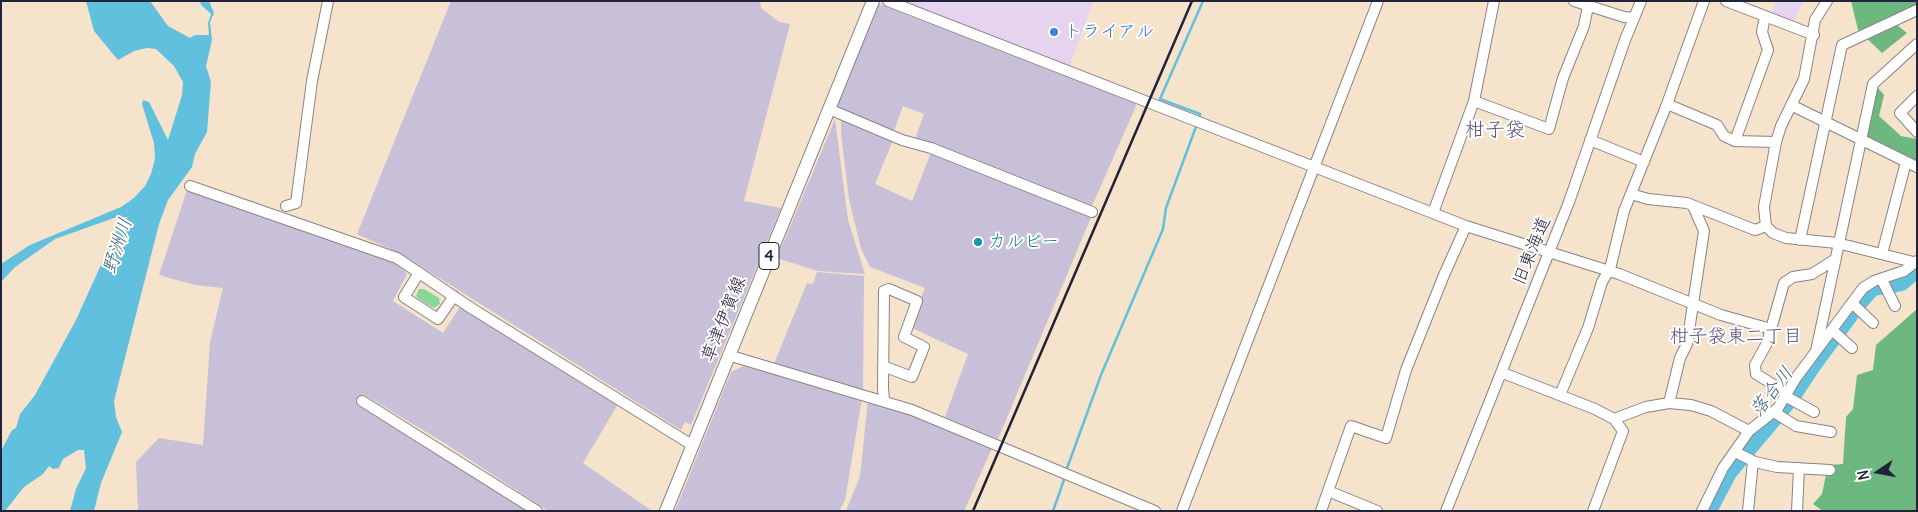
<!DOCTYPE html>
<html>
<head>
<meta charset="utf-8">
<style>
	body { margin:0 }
	#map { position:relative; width:1918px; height:512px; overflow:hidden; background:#f5e3cc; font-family:Delius,sans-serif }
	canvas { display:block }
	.frame { position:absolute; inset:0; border:2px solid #22223b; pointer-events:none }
	.north { position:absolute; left:1853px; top:447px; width:50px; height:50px; -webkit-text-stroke:4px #fff; paint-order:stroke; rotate:258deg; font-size:14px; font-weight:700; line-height:20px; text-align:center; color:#22223b }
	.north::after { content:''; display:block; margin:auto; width:18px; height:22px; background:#22223b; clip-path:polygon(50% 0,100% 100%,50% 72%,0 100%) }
</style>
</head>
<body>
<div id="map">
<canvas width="1918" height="512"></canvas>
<div class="frame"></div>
<div class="north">N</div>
</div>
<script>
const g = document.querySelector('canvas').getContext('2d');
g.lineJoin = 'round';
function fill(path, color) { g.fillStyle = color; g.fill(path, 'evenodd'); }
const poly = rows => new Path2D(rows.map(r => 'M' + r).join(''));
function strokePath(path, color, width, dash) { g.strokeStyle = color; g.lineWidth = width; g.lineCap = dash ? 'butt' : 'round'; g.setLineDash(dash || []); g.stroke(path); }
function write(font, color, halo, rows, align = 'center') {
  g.font = font + ' Delius,"Klee One",sans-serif'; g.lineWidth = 4; g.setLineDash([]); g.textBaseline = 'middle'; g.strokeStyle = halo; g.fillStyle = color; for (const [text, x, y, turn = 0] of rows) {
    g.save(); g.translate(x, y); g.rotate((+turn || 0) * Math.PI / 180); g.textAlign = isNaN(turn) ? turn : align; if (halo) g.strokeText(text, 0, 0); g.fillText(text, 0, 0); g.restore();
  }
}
const built = poly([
	[900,1,1093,1,1069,69],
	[1776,1,1803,1,1794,22,1772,13]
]);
const industrial = poly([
	[451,1,760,1,761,8,779,22,790,24,744,201,781,208,691,425,685,422,681,430,401,254,357,234],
	[879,4,1135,103,1136,106,1092,206,915,139,924,114,903,106,894,131,836,107],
	[841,116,893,140,875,184,912,201,932,150,1092,215,998,439,945,417,968,354,910,327,925,288,870,267,861,249,849,199,841,134],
	[835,119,848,220,865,274,817,271,777,258],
	[188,187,397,263,407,274,393,301,443,333,460,307,618,404,583,463,652,511,548,511,446,444,363,394,359,406,528,511,138,511,136,462,159,438,203,445,210,342,223,288,195,285,159,275],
	[817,272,864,276,863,391,774,364,807,283,813,284],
	[744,366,862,398,845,500,840,509,843,511,675,511,731,372],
	[868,400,919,417,993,446,964,511,846,511,860,476]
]);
const green = poly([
	[419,289,424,289,439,298,440,304,434,308,419,299,416,296]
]);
const forest = poly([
	[1851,1,1917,1,1917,7,1897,25,1907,33,1882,53,1858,30],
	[1875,84,1884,95,1879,116,1901,136,1917,139,1917,164,1864,138],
	[1917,309,1917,511,1823,511,1813,504,1822,494,1828,465,1843,464,1846,417,1853,409,1857,375,1873,370,1876,345]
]);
const water = poly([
	[86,1,150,1,168,26,190,38,195,35,209,35,208,23,211,14,201,5,200,1,209,1,214,13,210,22,212,40,206,66,211,82,207,132,195,154,192,167,168,200,159,224,114,401,116,417,122,432,101,483,94,511,70,511,76,489,86,468,84,450,78,450,63,459,59,468,53,469,49,466,43,474,24,487,5,511,1,511,1,451,12,430,16,428,20,414,35,395,76,320,119,225,128,217,114,218,55,239,15,267,1,282,1,264,30,245,121,207,134,198,145,186,151,174,155,159,154,143,142,104,143,100,149,102,168,140,182,95,183,82,174,66,156,49,147,48,134,51,118,60,94,31]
]);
const stream = poly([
	[1199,119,1200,114,1160,99,1203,1],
	[1066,471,1101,375,1163,229,1166,208,1197,124],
	[1053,511,1065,477]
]);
const river = poly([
	[1710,511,1730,473,1792,399,1814,366,1859,305,1873,289,1902,284,1917,271]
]);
const minor = poly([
	[888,1,1466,226,1619,274,1721,315,1771,329],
	[1574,1,1624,17,1634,18],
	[1726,1,1814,35],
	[1827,1,1815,20,1804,79,1781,126,1776,142,1764,207,1766,226,1773,233,1786,238,1837,243,1917,263],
	[1765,16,1762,32,1768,50,1735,141,1776,142],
	[1917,96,1900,113,1917,132],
	[1474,101,1549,129,1563,78,1584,26,1588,6],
	[1667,104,1717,125,1724,136,1735,141],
	[1793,106,1917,167],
	[829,109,902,140,931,148,1092,212],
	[1590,140,1644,162],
	[190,186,397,258,471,308,692,445],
	[1631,194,1648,199,1687,203,1755,230,1766,226],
	[286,206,296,203,312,81,328,1],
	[1433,213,1474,101,1494,1],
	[1800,240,1842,45,1917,10],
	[1882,254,1906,162],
	[419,273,404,297,438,319,454,296],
	[1882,280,1895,306],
	[1852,303,1873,323],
	[1832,330,1852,348],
	[1816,351,1873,84,1917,44],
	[728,355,912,410,1155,511],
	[883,366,912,377,924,347,904,337,917,301,889,289,884,291,883,388,884,401],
	[1503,373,1595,409,1614,419,1646,407,1669,403,1691,405,1711,411,1749,431],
	[1787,393,1756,374,1755,365,1767,343,1784,283,1793,277,1812,274,1834,260],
	[1560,395,1588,328,1602,282,1610,269,1624,211,1667,104,1704,1],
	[1785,396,1814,412],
	[362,401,537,511],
	[1669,403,1680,358,1687,344,1704,231,1693,206],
	[1774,412,1796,426,1831,432],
	[1735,452,1755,462,1777,467,1830,470],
	[1328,491,1377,511],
	[1182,511,1378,1],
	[1321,511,1351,426,1386,438,1406,370,1444,275,1466,226],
	[1446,511,1569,202,1625,40,1641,1],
	[1593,511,1623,431,1614,419],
	[1702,511,1723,468,1749,431,1778,408,1796,378,1863,288,1874,281,1904,271,1917,261],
	[1748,511,1753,461],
	[1797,511,1799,468]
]);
const major = poly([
	[666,511,873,1]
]);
const rail = poly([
	[973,511,1192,1]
]);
const markers = [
	[1054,32,5,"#3f7fe0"],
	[978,242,5,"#0f9aa8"]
];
const shields = [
	[769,256,20]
];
const shieldNames = [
	["4",769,256]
];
const shopNames = [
	["トライアル",1064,32]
];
const cultureNames = [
	["カルビー",988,242]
];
const streetNames = [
	["旧東海道",1532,251,-68],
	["草津伊賀線",724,319,-68]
];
const waterNames = [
	["野洲川",118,246,-72],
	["落合川",1772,392,-52]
];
const neighbourhoodNames = [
	["柑子袋東二丁目",1736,337]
];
const quarterNames = [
	["柑子袋",1495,130]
];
fill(built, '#e5d3f0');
fill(industrial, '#c7c0d8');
fill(green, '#86d798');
fill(forest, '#6cb880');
fill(water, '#60c0de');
strokePath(stream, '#60c0de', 2.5);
strokePath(river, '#60c0de', 14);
strokePath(minor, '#8c8284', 12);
strokePath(major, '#8c8284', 14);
strokePath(minor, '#fff', 10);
strokePath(major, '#fff', 12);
strokePath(rail, '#22223b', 2.5);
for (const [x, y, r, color] of markers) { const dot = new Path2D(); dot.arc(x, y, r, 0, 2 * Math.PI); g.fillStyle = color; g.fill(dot); strokePath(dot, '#fff', 2); }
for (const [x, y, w] of shields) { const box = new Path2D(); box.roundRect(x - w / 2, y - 13.5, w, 27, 4); g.fillStyle = '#fff'; g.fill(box); strokePath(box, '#22223b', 1); }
write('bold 16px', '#22223b', null, shieldNames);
write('18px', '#366cbe', '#fff', shopNames, 'left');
write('18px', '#0d838f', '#fff', cultureNames, 'left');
write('18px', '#22223b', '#fff', streetNames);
write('italic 19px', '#3b617c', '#fff', waterNames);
write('19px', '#5b5279', '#fff', neighbourhoodNames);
write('20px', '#5b5279', '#fff', quarterNames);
</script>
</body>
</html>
